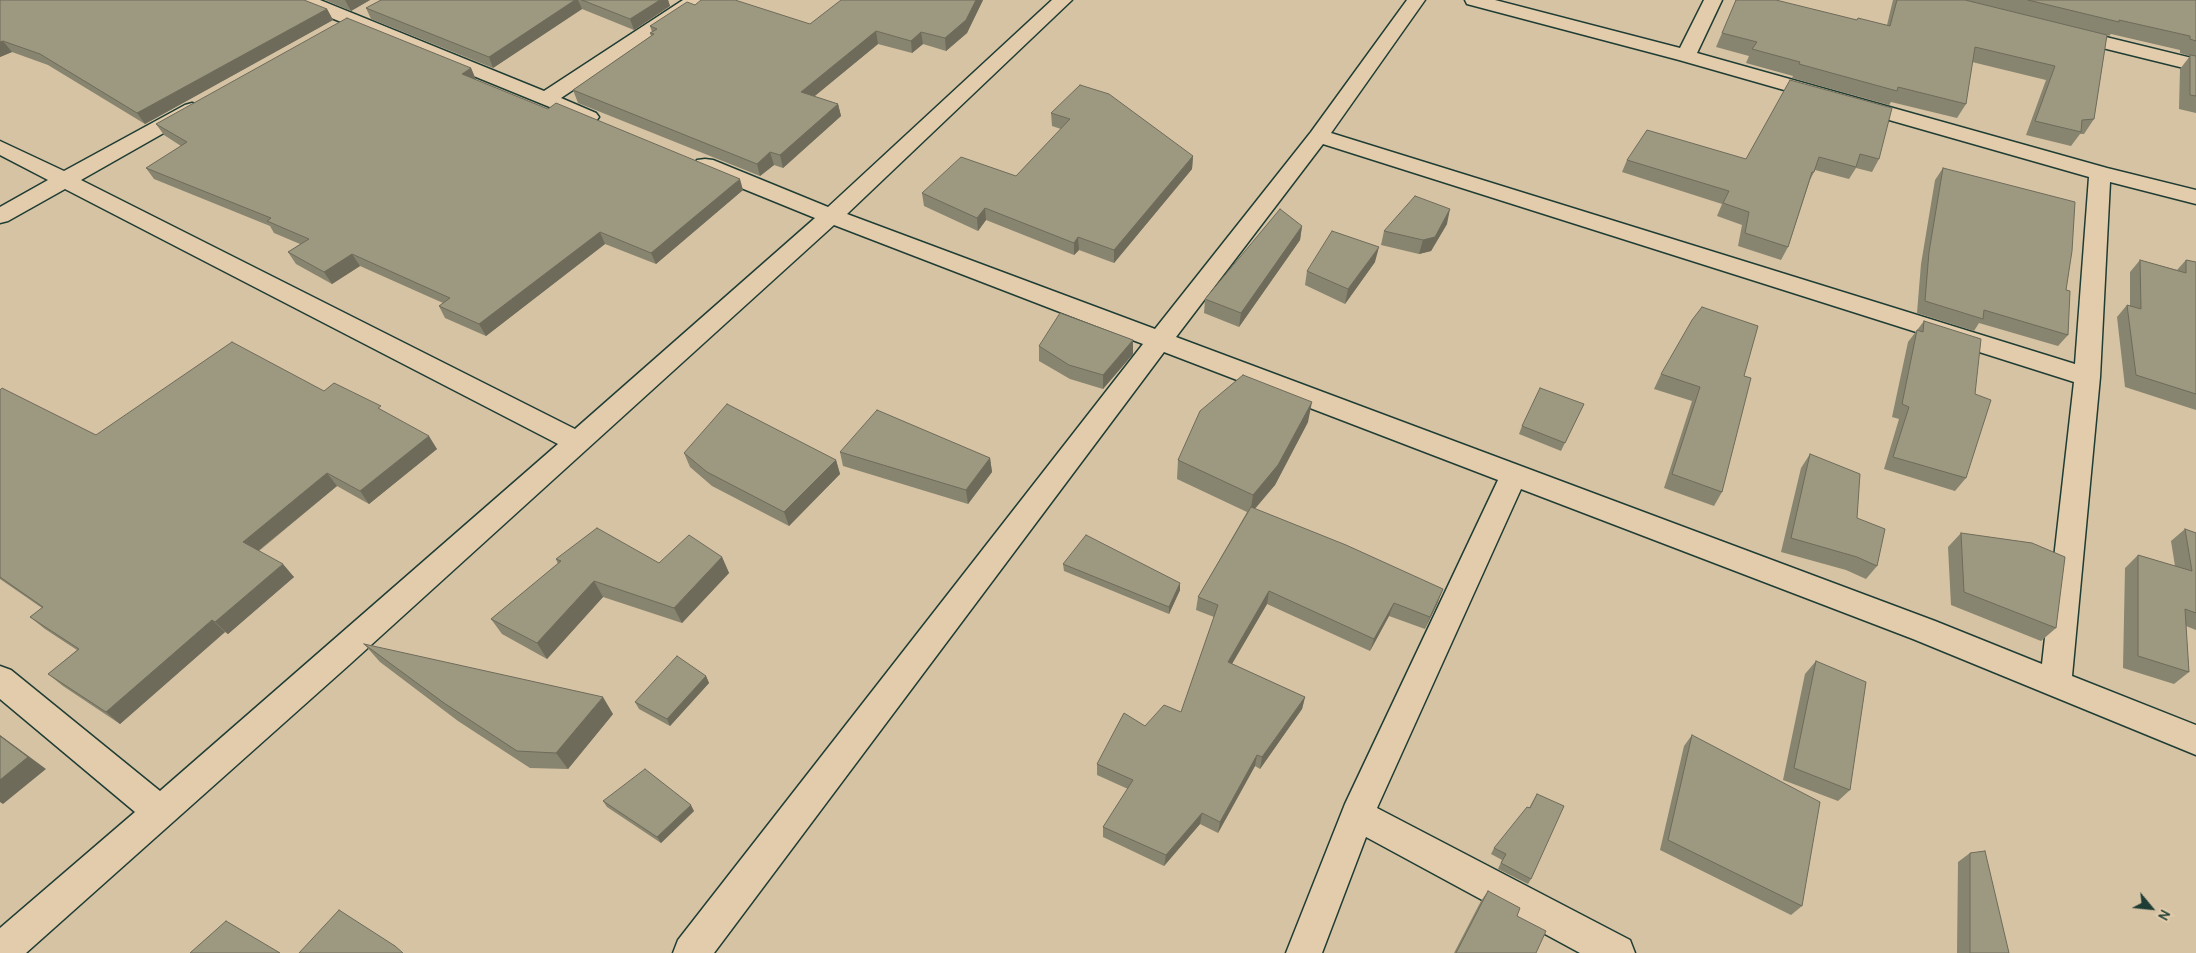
<!DOCTYPE html>
<html>
<head>
<meta charset="utf-8">
<style>
	body { margin:0 }
	#map { position:relative; width:2196px; height:953px; overflow:hidden; background:#d6c3a4; font-family:Delius,sans-serif }
	canvas { display:block }
	.north { position:absolute; left:2126px; top:883px; width:50px; height:50px; -webkit-text-stroke:4px #e2ccab; paint-order:stroke; rotate:118deg; font-size:14px; font-weight:700; line-height:20px; text-align:center; color:#1f3d34 }
	.north::after { content:''; display:block; margin:auto; width:18px; height:22px; background:#1f3d34; clip-path:polygon(50% 0,100% 100%,50% 72%,0 100%) }
</style>
</head>
<body>
<div id="map">
<canvas width="2196" height="953"></canvas>
<div class="north">N</div>
</div>
<script>
const g = document.querySelector('canvas').getContext('2d');
g.lineJoin = 'round';
const poly = rows => new Path2D(rows.map(r => 'M' + r).join(''));
function strokePath(path, color, width, dash) { g.strokeStyle = color; g.lineWidth = width; g.lineCap = dash ? 'butt' : 'round'; g.setLineDash(dash || []); g.stroke(path); }
function fill(path, color) { g.fillStyle = color; g.fill(path, 'evenodd'); }
const minor = poly([
	[295,0,320,0,544,91,683,0,704,0,702,4,561,98,596,113,599,117,596,121,589,123,297,4,295,0],
	[1052,0,1072,0,847,214,1155,329,1311,132,1407,0,1425,0,1331,133,2075,364,2089,177,1679,60,1467,4,1465,0,1495,0,1680,48,1704,0,1722,0,1697,53,2107,168,2196,190,2196,204,2110,182,2100,377,2072,676,2196,725,2196,755,1913,639,1521,489,1377,808,1630,940,1635,953,1580,953,1366,837,1322,953,1286,953,1345,804,1498,480,1164,352,714,953,673,953,678,940,1143,344,834,225,349,665,26,953,0,953,0,928,135,812,0,699,0,666,11,670,160,791,558,444,65,189,8,221,0,223,0,207,48,180,0,155,0,141,64,171,185,105,192,103,199,105,202,109,199,113,81,180,575,429,815,218,697,170,694,165,697,160,705,159,713,160,828,207,1052,0],
	[1323,144,2074,382,2042,664,1935,621,1176,337,1323,144],
	[2069,28,2196,59,2196,71,2062,38,2059,34,2062,30,2069,28]
]);
const wall = poly([
	[0,0,327,9,333,20,145,124,48,65,12,52,0,57],
	[325,0,370,0,351,11],
	[381,0,668,0,670,6,634,30,582,9,493,68,371,19,366,8],
	[983,0,967,33,946,51,923,44,912,53,878,44,814,96,838,104,841,116,783,168,774,165,760,176,578,103,573,90,651,36,650,33,652,32,650,26,695,5,810,24],
	[1736,0,1887,25,1893,0,2196,0,2196,113,2179,109,2180,69,2190,56,2180,53,2180,50,2111,34,2109,36,2107,35,2094,119,2084,134,2080,134,2071,146,2026,135,2046,80,1972,62,1966,104,1957,118,1891,102,1889,105,1792,78,1793,76,1746,63,1749,56,1716,47],
	[471,68,476,80,743,190,656,264,605,244,486,336,445,318,439,306,443,303,360,266,332,284,296,264,288,252,300,244,274,233,270,226,154,179,146,168,181,146,164,135,156,124],
	[1790,80,1879,159,1872,172,1856,168,1849,179,1815,170,1810,180,1788,247,1781,260,1738,246,1742,225,1717,216,1722,204,1622,172,1627,160,1746,159],
	[1051,113,1193,156,1192,169,1114,263,1079,250,1074,255,986,220,978,231,924,206,922,193,1016,176,1061,129,1052,126],
	[1943,168,2066,290,2068,335,2058,346,1979,323,1974,331,1917,313,1921,264,1935,180],
	[1447,224,1431,251,1419,254,1381,245,1384,231],
	[1302,226,1300,240,1239,327,1204,313,1205,299],
	[2140,260,2177,270,2186,260,2196,262,2196,410,2125,387,2117,317,2127,305,2130,306,2130,272],
	[1375,262,1345,304,1305,285,1307,271],
	[1924,321,1966,478,1955,491,1884,469,1899,419,1892,417,1908,342],
	[1133,340,1133,354,1103,389,1070,379,1039,361,1039,346],
	[1661,374,1744,376,1722,492,1714,506,1664,488,1692,401,1654,389],
	[0,390,96,435,324,391,384,412,437,449,369,504,337,486,259,551,294,577,228,634,225,632,120,724,63,686,48,674,77,650,45,629,30,617,42,608,0,579],
	[1584,404,1561,451,1519,434,1522,426],
	[1308,422,1275,485,1255,509,1438,602,1425,629,1389,616,1370,651,1267,604,1232,664,1305,697,1302,709,1260,769,1255,766,1218,833,1200,824,1164,866,1103,837,1103,827,1128,789,1097,775,1097,764,1145,726,1181,712,1214,617,1196,610,1198,597,1247,512,1177,479,1178,460],
	[840,452,990,458,992,472,968,504,843,466],
	[684,453,836,460,840,474,789,526,712,486,690,467],
	[1810,454,1857,518,1877,566,1866,579,1846,570,1781,552,1801,468],
	[2185,529,2196,533,2196,630,2186,626,2189,672,2174,684,2123,668,2125,568,2138,555,2175,566,2171,541],
	[1961,533,2056,628,2041,641,1951,605,1948,547],
	[722,557,729,573,682,623,603,597,547,659,502,634,491,619,558,564,556,559,659,563],
	[1063,564,1180,590,1169,614,1064,571],
	[364,644,613,714,568,769,530,768,458,721,380,662],
	[1816,661,1850,790,1838,801,1783,780,1805,674],
	[706,676,709,683,670,726,639,709,635,702],
	[1692,735,1802,906,1791,915,1660,850,1684,746],
	[1537,794,1531,879,1528,884,1498,869,1502,860,1491,854,1494,848,1529,808],
	[603,801,694,811,661,843,607,807],
	[1970,853,2009,953,1957,953,1958,862],
	[1488,891,1517,916,1536,953,1454,953,1481,901]
]);
const shadedWall = poly([
	[345,0,370,0,351,11],
	[575,0,578,0,582,9,493,68,489,57],
	[660,0,668,0,670,6,634,30,630,19],
	[976,0,983,0,967,33,946,51,945,38],
	[327,9,333,20,145,124,137,113],
	[876,31,878,44,804,105,801,92],
	[921,32,923,44,912,53,911,41],
	[3,41,12,52,0,57,0,42],
	[471,68,476,80,462,74],
	[838,104,841,116,783,168,780,155],
	[770,152,774,165,760,176,757,164],
	[1193,156,1192,169,1114,263,1114,250],
	[740,179,743,190,656,264,651,253],
	[985,208,986,220,978,231,977,218],
	[1450,209,1447,224,1431,251,1419,254,1423,240],
	[1302,226,1300,240,1239,327,1241,313],
	[600,232,605,244,486,336,479,324],
	[1078,237,1079,250,1074,255,1074,243],
	[1379,247,1375,262,1345,304,1348,289],
	[352,254,360,266,332,284,324,272],
	[1133,340,1133,354,1103,389,1103,375],
	[1312,402,1308,422,1275,485,1250,514,1253,495],
	[429,436,437,449,369,504,360,491],
	[990,458,992,472,968,504,966,490],
	[836,460,840,474,789,526,784,512],
	[327,473,337,486,254,554,243,542],
	[722,557,729,573,682,623,674,608],
	[283,564,294,577,228,634,215,622],
	[594,581,603,597,547,659,537,643],
	[1180,583,1180,590,1169,614,1169,607],
	[1443,589,1438,602,1425,629,1430,617],
	[1269,591,1267,604,1226,674,1228,662],
	[1394,603,1389,616,1370,651,1374,639],
	[212,620,225,632,120,724,106,712],
	[706,676,709,683,670,726,667,719],
	[603,697,613,714,568,769,556,753],
	[1305,697,1302,709,1260,769,1262,757],
	[0,735,46,769,3,804,0,802],
	[1257,755,1255,766,1218,833,1220,822],
	[691,805,694,811,661,843,657,837],
	[1202,813,1200,824,1164,866,1166,855]
]);
const building = poly([
	[0,0,304,0,327,9,137,113,40,54,3,41,0,42,0,0],
	[381,0,575,0,489,57,366,8,381,0],
	[582,0,660,0,630,19,582,0],
	[701,0,735,0,810,24,841,0,976,0,966,20,945,38,921,32,911,41,876,31,801,92,838,104,780,155,770,152,757,164,573,90,654,34,650,33,657,29,650,26,687,2,695,5,701,0],
	[1736,0,1776,0,1857,20,1858,18,1890,26,1897,0,1965,0,2107,35,2094,119,2082,120,2081,132,2035,121,2055,66,1975,47,1966,104,1898,87,1897,91,1799,64,1800,62,1752,49,1757,42,1722,33,1736,0],
	[2028,0,2196,0,2196,41,2190,39,2190,36,2119,20,2119,22,2028,0],
	[347,18,471,68,462,74,548,109,556,103,740,179,651,253,600,232,479,324,439,306,450,298,352,254,324,272,288,252,309,239,267,221,271,218,146,168,187,142,156,124,347,18],
	[2190,55,2196,56,2196,96,2190,95,2190,55],
	[1790,80,1892,108,1879,159,1860,154,1856,167,1819,157,1814,172,1812,172,1788,247,1745,233,1749,212,1723,203,1729,191,1627,160,1647,130,1746,159,1790,80],
	[1080,85,1109,94,1193,156,1114,250,1078,237,1074,243,985,208,977,218,922,193,961,157,1016,176,1070,119,1051,113,1080,85],
	[1943,168,2075,202,2072,251,2066,290,2070,291,2068,335,1984,310,1983,319,1925,301,1929,252,1943,168],
	[1415,196,1450,209,1435,237,1423,240,1384,231,1415,196],
	[1280,209,1302,226,1241,313,1205,299,1280,209],
	[1332,231,1379,247,1348,289,1307,271,1332,231],
	[2140,260,2186,273,2186,260,2196,262,2196,394,2136,375,2127,305,2141,309,2140,260],
	[1702,307,1758,326,1744,376,1751,378,1722,492,1672,474,1700,387,1661,374,1692,320,1702,307],
	[1060,313,1133,340,1103,375,1069,365,1039,346,1060,313],
	[1924,321,1981,339,1975,394,1991,400,1966,478,1893,457,1909,407,1902,404,1917,330,1923,332,1924,321],
	[232,342,324,391,334,383,381,406,378,408,429,436,360,491,327,473,243,542,283,564,215,622,212,620,106,712,48,674,79,649,30,617,43,607,0,577,0,390,2,388,96,435,232,342],
	[1243,375,1312,402,1278,465,1253,495,1178,460,1200,411,1243,375],
	[1540,388,1584,404,1565,443,1522,426,1540,388],
	[727,404,836,460,784,512,707,472,684,453,727,404],
	[877,410,990,458,966,490,840,452,877,410],
	[1810,454,1860,474,1857,518,1885,529,1877,566,1857,557,1791,538,1810,454],
	[1251,507,1346,545,1443,589,1430,617,1394,603,1374,639,1269,591,1228,662,1305,697,1262,757,1257,755,1220,822,1202,813,1166,855,1103,827,1133,780,1097,764,1124,713,1145,726,1164,705,1181,712,1218,605,1198,597,1251,507],
	[597,528,659,563,689,535,722,557,674,608,594,581,537,643,491,619,561,561,556,559,597,528],
	[2185,529,2196,533,2196,613,2185,609,2189,672,2138,656,2138,555,2192,571,2185,529],
	[1961,533,2032,543,2065,557,2056,628,1964,592,1961,533],
	[1086,535,1180,583,1169,607,1063,564,1086,535],
	[364,644,603,697,556,753,517,751,444,703,364,644],
	[677,656,706,676,667,719,635,702,677,656],
	[1816,661,1866,682,1850,790,1794,768,1816,661],
	[1692,735,1820,802,1802,906,1668,840,1692,735],
	[0,736,28,757,0,780,0,736],
	[645,769,691,805,657,837,603,801,645,769],
	[1537,794,1564,806,1531,879,1501,863,1506,854,1494,848,1527,807,1530,808,1537,794],
	[1985,851,2009,953,1970,953,1970,853,1985,851],
	[1488,891,1520,908,1517,916,1546,931,1536,953,1456,953,1488,891],
	[339,910,395,946,403,953,299,953,339,910],
	[226,921,280,953,190,953,226,921]
]);
strokePath(minor, '#1f3d34', 3);
fill(minor, '#e2ccab');
fill(wall, '#87846f');
fill(shadedWall, '#6e6b5a');
fill(building, '#9d9981');
strokePath(building, '#6e6b5a', 1);
</script>
</body>
</html>
